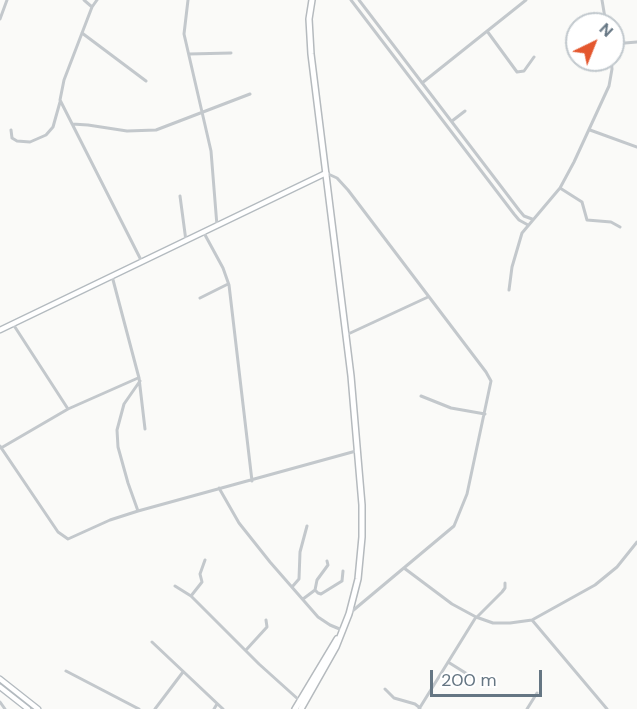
<!DOCTYPE html>
<html>
<head>
<meta charset="utf-8">
<style>
	body { margin:0 }
	#map { position:relative; width:637px; height:709px; overflow:hidden; background:#fafaf8; font-family:"DM Sans",sans-serif }
	canvas { display:block }
	.north { position:absolute; left:565px; top:12px; width:60px; height:60px; box-sizing:border-box; background:#fff; border:2px solid #c1c8cd; border-radius:50%; rotate:43deg; font-size:16px; font-weight:700; line-height:24px; text-align:center; color:#657683 }
	.north::after { content:''; display:block; margin:auto; width:21px; height:27px; background:#e4572e; clip-path:polygon(50% 0,100% 100%,50% 72%,0 100%) }
	.scale { position:absolute; left:430px; top:670px; width:112px; height:27px; box-sizing:border-box; border:3px solid #657683; border-top:0; padding-left:8px; font-size:18px; line-height:21px; white-space:nowrap; color:#657683; -webkit-text-stroke:4px #fff; paint-order:stroke }
</style>
</head>
<body>
<div id="map">
<canvas width="637" height="709"></canvas>
<div class="north">N</div>
<div class="scale">200 m</div>
</div>
<script>
const g = document.querySelector('canvas').getContext('2d');
g.lineJoin = 'round';
const poly = rows => new Path2D(rows.map(r => 'M' + r).join(''));
function strokePath(path, color, width, dash) { g.strokeStyle = color; g.lineWidth = width; g.lineCap = dash ? 'butt' : 'round'; g.setLineDash(dash || []); g.stroke(path); }
const street = poly([
	[84,0,92,7],
	[97,0,92,7,64,80,60,100,142,262],
	[188,0,184,34,211,151,217,226],
	[351,0,514,214,519,220,528,225],
	[359,0,519,210,524,216,532,219],
	[602,0,606,24],
	[0,19,7,0],
	[487,31,517,72,524,71,534,57],
	[82,33,146,81],
	[613,44,637,42],
	[189,54,231,53],
	[422,83,526,0],
	[452,121,465,111],
	[72,124,88,125,127,131,156,130,250,94],
	[11,130,12,138,17,141,30,142,46,135,53,127,60,102],
	[590,130,637,147],
	[326,173,337,178,348,190,486,372,491,381,467,494,454,526,350,613],
	[560,188,582,202,587,220,611,222,620,227],
	[180,196,186,241],
	[204,233,223,268,229,285,252,481],
	[112,276,139,378,145,429],
	[509,290,512,267,522,233,560,188,574,162,609,86,612,69,611,60],
	[200,298,228,284],
	[13,324,68,409],
	[346,335,428,297],
	[421,396,451,408,485,414],
	[0,446,58,532,68,539,110,520,138,511,356,451],
	[1,448,68,409,138,378],
	[219,488,239,523,270,562,318,617,330,625,342,630],
	[138,511,128,483,118,447,117,430,124,404,140,381],
	[327,561,328,565,317,580,315,590,318,593,321,594,342,581,343,571],
	[404,568,452,604,476,617,493,623,510,623,532,620,595,585,617,567,637,542],
	[175,586,191,596,259,664,299,700],
	[292,587,299,579,300,552,307,526],
	[191,596,202,582,200,574,205,560],
	[303,599,315,590],
	[477,617,502,592,505,588,505,583],
	[532,620,607,709],
	[152,642,223,709],
	[246,650,267,627,266,620],
	[448,662,472,677],
	[66,671,139,709],
	[385,689,394,698,415,704,420,708],
	[0,702,5,709],
	[155,709,183,672],
	[214,709,217,704],
	[419,709,476,617],
	[527,709,537,693]
]);
const secondary = poly([
	[0,330,326,173],
	[0,679,38,709],
	[0,687,28,709]
]);
const primary = poly([
	[295,709,337,639],
	[301,709,336,647,349,614,358,579,362,537,362,505,351,376,311,54,309,19,312,0]
]);
strokePath(secondary, '#b3babf', 7);
strokePath(primary, '#b5babe', 8);
strokePath(street, '#c3c8cc', 3);
strokePath(secondary, '#fff', 4.5);
strokePath(primary, '#fff', 5);
</script>
</body>
</html>
